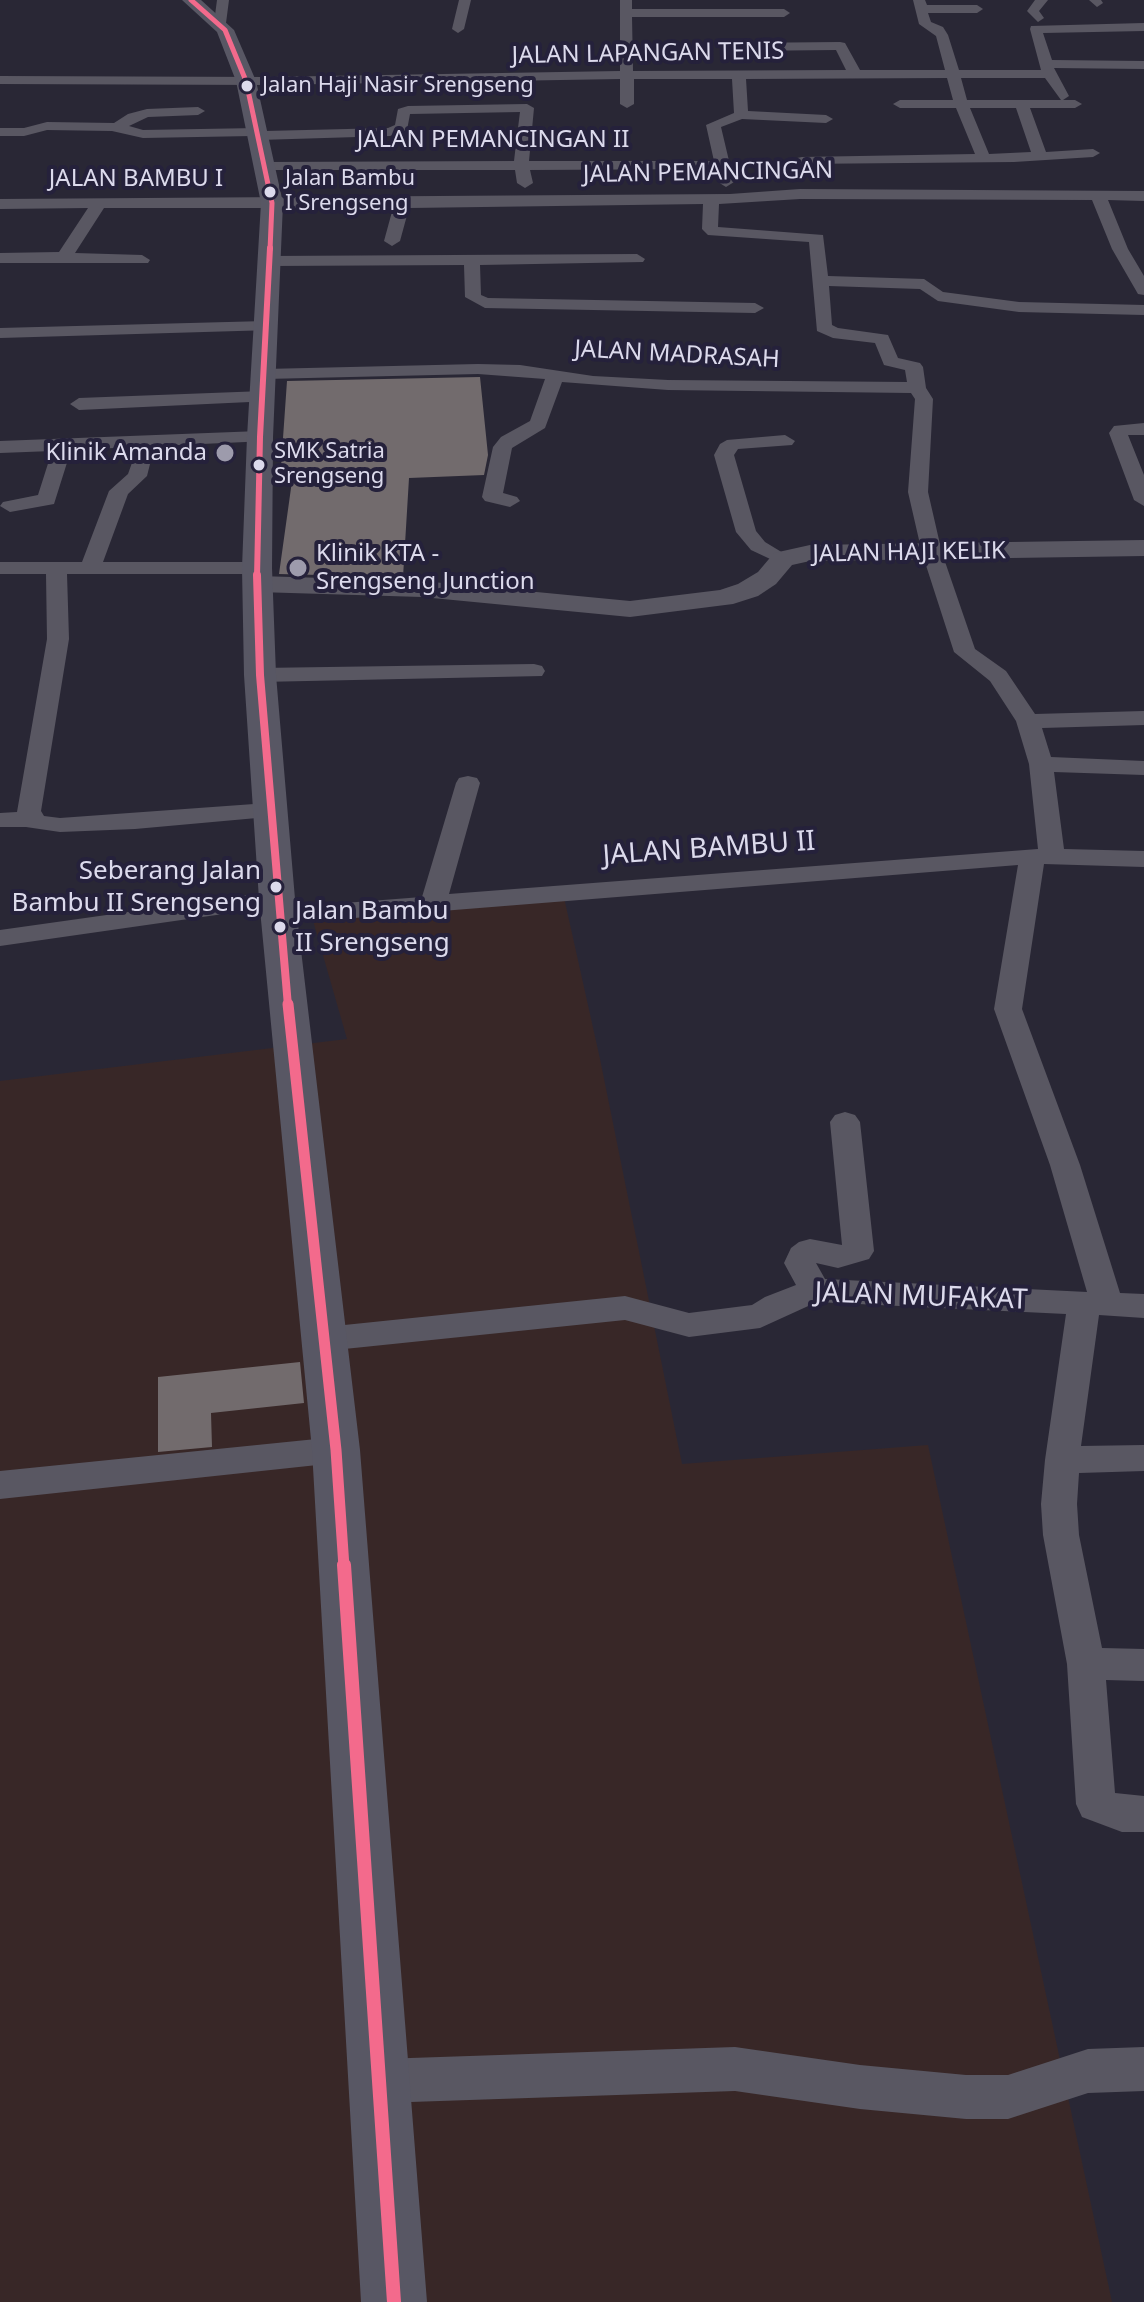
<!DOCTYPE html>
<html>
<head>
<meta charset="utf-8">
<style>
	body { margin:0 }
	canvas { display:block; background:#292735 }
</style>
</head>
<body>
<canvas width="1144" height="2302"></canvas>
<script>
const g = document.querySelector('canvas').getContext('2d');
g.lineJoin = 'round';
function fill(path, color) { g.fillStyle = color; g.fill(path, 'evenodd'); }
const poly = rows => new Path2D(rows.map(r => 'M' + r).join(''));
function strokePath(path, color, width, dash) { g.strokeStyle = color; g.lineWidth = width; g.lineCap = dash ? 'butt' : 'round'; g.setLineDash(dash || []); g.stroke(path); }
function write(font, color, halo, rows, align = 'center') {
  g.font = font + ' "Noto Sans",sans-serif'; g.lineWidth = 8; g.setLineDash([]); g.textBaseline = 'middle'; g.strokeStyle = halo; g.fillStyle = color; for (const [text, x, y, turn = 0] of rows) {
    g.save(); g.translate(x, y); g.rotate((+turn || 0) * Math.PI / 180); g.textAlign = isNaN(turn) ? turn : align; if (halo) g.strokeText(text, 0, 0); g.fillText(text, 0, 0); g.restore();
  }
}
const commercial = poly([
	[563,893,600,1059,682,1464,928,1445,1112,2302,0,2302,0,1081,347,1039,310,910]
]);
const building = poly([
	[480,377,488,455,484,475,409,478,403,577,279,574,292,481,280,481,287,381],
	[300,1362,304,1403,211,1413,212,1447,158,1452,158,1377]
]);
const minor = poly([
	[217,0,229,0,226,23,220,27,214,23,217,0],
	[459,0,471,0,464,29,458,33,452,29,459,0],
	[620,0,632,0,632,9,784,9,790,13,784,17,632,17,633,71,846,70,836,50,739,51,732,47,739,43,840,42,845,43,860,70,945,70,936,36,919,24,913,0,925,0,927,5,977,5,983,9,977,13,928,13,931,22,943,27,948,35,959,70,1041,70,1030,29,1031,26,1144,23,1144,31,1043,33,1052,60,1144,61,1144,69,1054,68,1069,96,1063,100,1075,100,1082,104,1075,108,1030,108,1046,152,1093,149,1100,153,1093,157,1014,162,797,164,797,158,802,157,975,154,956,108,900,108,893,104,900,100,953,100,947,78,746,79,748,111,826,115,833,119,826,123,742,119,721,127,734,182,726,187,718,182,716,169,530,170,533,183,525,188,517,183,515,170,264,170,257,166,264,162,514,161,516,144,448,143,441,139,448,135,517,136,520,112,410,114,407,130,390,136,259,140,252,136,143,138,112,131,47,130,24,136,0,136,0,128,24,128,47,122,114,123,128,114,147,109,198,107,205,111,198,115,148,117,129,126,143,130,258,128,265,131,388,128,395,125,398,109,408,106,527,104,534,108,529,161,714,161,706,125,734,113,732,79,634,79,634,104,627,108,620,104,620,79,266,85,0,84,0,76,266,77,620,71,620,0],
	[961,78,1045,78,1061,100,967,100,961,78],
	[970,108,1016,108,1031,152,989,154,970,108],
	[1035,0,1048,0,1039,11,1044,18,1038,22,1027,11,1035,0],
	[1089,0,1101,0,1103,3,1097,7,1089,0],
	[800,189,1144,191,1144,201,1108,200,1128,249,1144,276,1144,295,1138,294,1112,249,1092,200,800,199,719,204,718,227,823,235,828,276,924,279,943,292,1019,302,1144,305,1144,315,1019,312,938,301,920,289,829,286,832,325,838,328,888,335,898,358,920,363,923,367,926,388,933,399,928,492,942,553,975,649,1006,671,1035,714,1144,711,1144,725,1042,728,1051,757,1144,761,1144,775,1054,772,1064,849,1144,851,1144,867,1044,864,1022,1009,1080,1165,1120,1293,1144,1294,1144,1318,1099,1315,1081,1446,1144,1445,1144,1471,1079,1473,1077,1504,1079,1535,1102,1648,1144,1649,1144,1681,1106,1680,1115,1793,1144,1796,1144,1832,1122,1832,1082,1817,1076,1804,1067,1664,1043,1535,1041,1504,1045,1460,1066,1314,817,1302,760,1328,689,1337,625,1320,325,1351,313,1348,309,1339,313,1330,325,1327,625,1296,689,1313,752,1305,765,1297,796,1285,784,1263,791,1248,799,1242,810,1239,842,1245,830,1122,835,1115,845,1112,855,1115,860,1122,874,1251,869,1259,838,1268,816,1263,825,1279,1087,1292,1050,1165,994,1009,1018,865,279,924,270,922,266,916,270,910,279,908,422,897,456,783,459,778,468,776,477,778,480,783,449,894,1038,849,1029,764,1016,721,990,681,954,652,922,553,908,492,915,399,911,393,668,390,562,382,545,428,512,448,503,493,517,497,520,501,510,507,485,501,482,497,493,447,501,437,530,421,545,379,478,374,265,379,256,374,265,369,478,364,520,365,593,376,668,380,907,382,905,370,884,365,875,343,833,338,817,331,809,242,708,235,702,229,703,204,409,208,400,241,392,246,384,241,393,208,104,208,75,253,142,255,150,260,148,263,0,263,0,253,59,252,88,208,0,209,0,199,730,194,800,189],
	[637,254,645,259,643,262,480,265,481,295,488,298,755,303,764,308,755,313,485,308,465,297,464,265,269,266,261,261,269,256,637,254],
	[266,321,275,326,272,330,0,338,0,328,266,321],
	[264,391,271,393,273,397,271,401,79,410,70,404,79,398,264,391],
	[1144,423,1144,435,1128,435,1144,475,1144,506,1134,500,1109,433,1114,426,1144,423],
	[260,431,267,433,270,437,267,441,71,450,54,504,10,512,0,506,3,502,38,495,52,451,0,453,0,441,260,431],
	[785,435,795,441,792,445,738,449,734,455,756,531,765,542,793,559,783,565,751,550,736,532,714,455,720,444,727,440,785,435],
	[140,458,150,464,147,476,128,494,103,562,257,562,268,568,257,574,67,574,69,639,41,811,44,816,60,818,268,803,277,805,280,810,277,815,268,817,135,829,60,832,26,827,0,827,0,813,17,812,47,639,46,574,0,574,0,562,82,562,109,491,128,474,133,460,140,458],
	[534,664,542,666,545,671,542,676,260,682,252,680,249,675,252,670,260,668,534,664],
	[277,891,286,893,290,899,286,905,0,946,0,930,277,891],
	[336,1437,348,1441,353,1450,348,1459,336,1463,0,1499,0,1471,336,1437],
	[735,2047,860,2065,966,2075,1008,2075,1088,2049,1144,2047,1144,2091,1088,2093,1008,2119,966,2119,860,2109,735,2091,381,2103,365,2096,359,2081,365,2066,381,2059,735,2047]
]);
const tertiary = poly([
	[1144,540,1144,556,810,561,792,565,776,584,758,596,733,604,630,617,422,597,258,592,248,590,245,584,248,578,258,576,422,581,630,601,720,590,738,584,758,572,774,553,810,545,1144,540]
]);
const secondary = poly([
	[182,0,201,0,234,30,256,81,283,203,273,437,272,568,276,675,295,899,360,1450,427,2302,361,2302,312,1450,259,899,244,675,242,568,247,437,261,203,236,81,217,32,182,0]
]);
const bus1Far4 = poly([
	[191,0,225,30,246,81,272,203,270,250]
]);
const bus1Far3 = poly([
	[257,577,260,437,270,248]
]);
const bus1Far2 = poly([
	[257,575,260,675,288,1006]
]);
const bus1Far1 = poly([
	[288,1004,336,1450,344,1567]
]);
const bus1 = poly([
	[344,1565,394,2302]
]);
const markers = [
	[247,86,7,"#dcdaec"],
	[270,192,7,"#dcdaec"],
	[225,453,10,"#9d9bac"],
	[259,465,7,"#dcdaec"],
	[298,568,10,"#9d9bac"],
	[276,887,7,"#dcdaec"],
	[280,927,7,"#dcdaec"]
];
const farBusnames = [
	["Jalan Haji Nasir Srengseng",262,86],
	["Jalan Bambu",285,179],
	["I Srengseng",285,204],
	["SMK Satria",274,452],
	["Srengseng",274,477]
];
const farStreetnames = [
	["JALAN LAPANGAN TENIS",648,54,-1],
	["JALAN PEMANCINGAN II",493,140],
	["JALAN PEMANCINGAN",708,173,-1],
	["JALAN BAMBU I",136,179],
	["JALAN MADRASAH",677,355,3],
	["JALAN HAJI KELIK",909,553,-1]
];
const farPoinames = [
	["Klinik Amanda",207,453],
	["Klinik KTA -",316,554,"left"],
	["Srengseng Junction",316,582,"left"]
];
const busNames = [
	["Seberang Jalan",261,872],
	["Bambu II Srengseng",261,904],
	["Jalan Bambu",295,912,"left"],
	["II Srengseng",295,944,"left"]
];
const streetNames = [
	["JALAN BAMBU II",709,849,-4],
	["JALAN MUFAKAT",921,1297,2]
];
fill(commercial, '#382727');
fill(building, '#726b6d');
fill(minor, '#595762');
fill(tertiary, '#595762');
fill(secondary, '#585764');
strokePath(bus1Far4, '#f36a8c', 5);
strokePath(bus1Far3, '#f36a8c', 6);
strokePath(bus1Far2, '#f36a8c', 8);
strokePath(bus1Far1, '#f36a8c', 11);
strokePath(bus1, '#f36a8c', 14);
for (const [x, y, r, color] of markers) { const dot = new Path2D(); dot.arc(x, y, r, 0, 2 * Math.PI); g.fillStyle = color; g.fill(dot); strokePath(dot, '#25213b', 3); }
write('22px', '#dcdaec', '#25213b', farBusnames, 'left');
write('24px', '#dcdaec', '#25213b', farStreetnames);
write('24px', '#dcdaec', '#25213b', farPoinames, 'right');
write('26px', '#dcdaec', '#25213b', busNames, 'right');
write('28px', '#dcdaec', '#25213b', streetNames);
</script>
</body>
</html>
